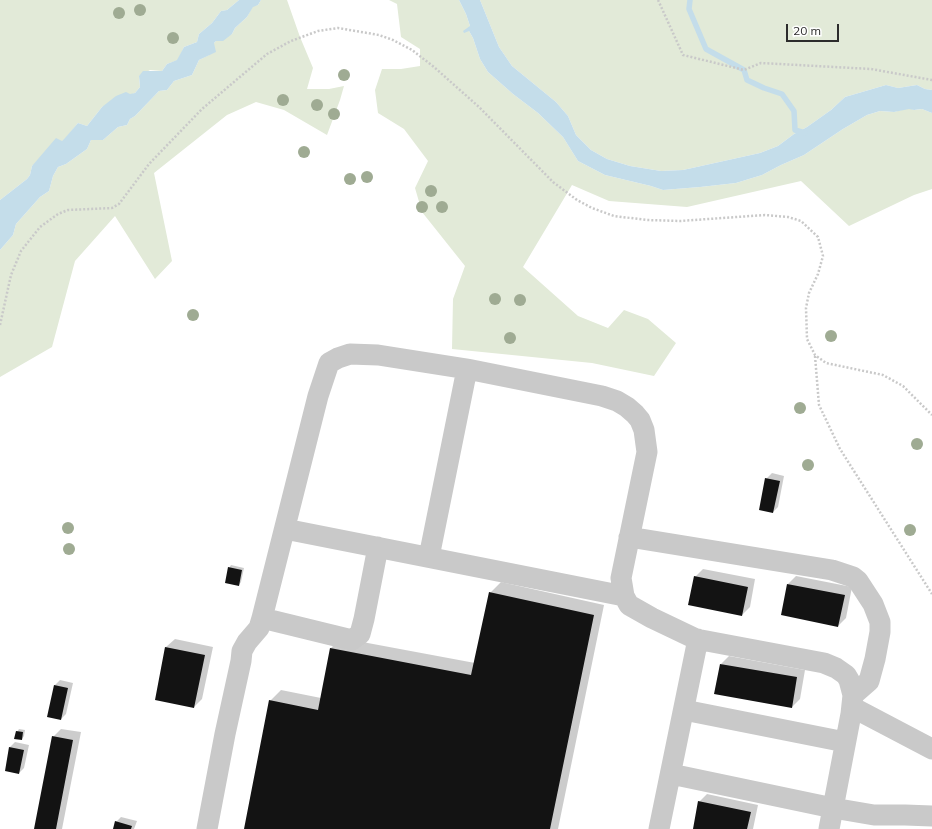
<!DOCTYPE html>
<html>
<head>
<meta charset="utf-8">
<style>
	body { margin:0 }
	#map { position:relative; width:932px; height:829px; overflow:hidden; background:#fff; font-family:Mulish,sans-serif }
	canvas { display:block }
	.scale { position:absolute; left:786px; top:24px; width:53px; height:18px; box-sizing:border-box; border:2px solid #2c2c2c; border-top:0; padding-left:5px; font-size:12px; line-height:14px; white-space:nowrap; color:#2c2c2c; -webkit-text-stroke:3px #fff; paint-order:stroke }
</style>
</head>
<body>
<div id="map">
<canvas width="932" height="829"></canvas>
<div class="scale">20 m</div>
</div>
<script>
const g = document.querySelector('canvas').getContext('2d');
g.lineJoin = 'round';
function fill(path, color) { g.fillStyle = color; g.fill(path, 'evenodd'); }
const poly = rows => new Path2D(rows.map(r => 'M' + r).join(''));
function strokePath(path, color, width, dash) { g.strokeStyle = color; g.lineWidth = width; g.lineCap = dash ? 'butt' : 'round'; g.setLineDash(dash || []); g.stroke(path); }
const green = poly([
	[0,0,239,0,227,10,221,11,212,23,199,34,197,42,184,47,178,60,167,64,162,71,150,70,139,76,140,87,135,93,102,107,87,126,78,123,66,138,32,166,30,175,27,179,0,200],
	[261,0,287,0,300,37,313,68,307,89,329,89,344,86,340,100,327,135,284,110,256,102,227,115,154,173,172,261,155,279,115,216,75,261,52,347,0,377,0,250,13,235,16,224,40,197,49,191,53,176,58,167,66,164,87,149,91,140,103,140,118,127,127,125,130,119,135,116,159,91,167,90,174,81,192,75,199,60,209,55,214,43,216,41,232,34,235,28,247,17,253,6,258,5],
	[389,0,459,0,466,14,470,26,469,31,473,38,480,59,488,72,513,94,538,113,563,137,578,161,605,175,651,186,663,190,700,187,736,183,762,175,781,165,804,155,843,129,867,115,880,111,894,112,909,108,914,110,922,109,932,113,932,189,914,195,849,226,801,181,687,207,609,201,572,185,523,267,578,316,608,328,624,310,648,319,676,343,654,376,592,363,452,349,453,299,465,266,422,212,415,188,428,161,404,129,378,113,375,90,382,69,401,69,420,66,420,49,401,37,397,4],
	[480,0,932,0,932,90,925,89,917,85,898,88,886,85,845,97,831,110,807,127,794,134,778,146,760,153,683,170,661,171,630,166,607,159,591,150,576,135,568,116,556,102,512,66,499,47]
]);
const water = poly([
	[239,0,261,0,258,5,253,7,247,17,235,28,232,34,223,41,216,41,214,43,216,52,199,60,192,75,174,81,167,90,159,91,135,116,130,119,127,125,118,127,103,140,91,140,87,149,66,164,58,167,53,176,49,191,40,197,16,224,13,235,0,250,0,200,27,179,30,175,32,166,56,138,62,141,65,138,78,123,87,126,102,107,116,96,126,92,130,94,135,93,140,87,139,76,143,71,162,71,167,64,177,60,184,47,197,42,199,34,212,23,221,11,227,10],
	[459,0,480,0,499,47,512,66,556,102,568,116,576,135,591,150,607,159,630,166,661,171,683,170,760,153,778,146,794,134,807,127,831,110,845,97,886,85,898,88,917,85,925,89,932,90,932,113,922,109,914,110,909,109,894,112,880,111,867,115,843,129,804,155,781,165,762,175,736,183,700,187,663,190,651,186,605,175,578,161,563,137,538,113,513,94,488,72,480,59,473,38,469,31,464,33,463,31,470,26,466,14]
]);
const shadow = poly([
	[772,473,784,476,778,507,773,512,766,479],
	[231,565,244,568,241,582,239,585,229,568],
	[703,569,755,579,750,607,742,615,695,577],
	[796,576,852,587,846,618,838,626,788,584],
	[501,582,604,605,558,829,245,829,270,701,281,690,321,698,331,648,341,638,475,663,490,593],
	[175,639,213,647,202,699,194,707,156,699,166,647],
	[729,656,805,670,800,699,792,707,721,664],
	[60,680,73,683,66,714,61,719,55,685],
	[19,729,25,730,24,736,22,739,17,732],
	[61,729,81,732,62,829,35,829,53,737],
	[15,742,29,745,24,768,19,773,10,747],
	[707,794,758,805,753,829,694,829,699,802],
	[121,817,137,821,134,829,114,829,116,822]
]);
const stream = poly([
	[690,0,689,9,706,49,744,70,747,80,764,88,782,94,794,111,795,130,805,133]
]);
const building = poly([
	[765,478,780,481,773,513,759,510],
	[228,567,242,570,239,586,225,583],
	[694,576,748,587,742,616,688,605],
	[787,584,845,595,838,627,781,615],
	[489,592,594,615,550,829,244,829,269,700,318,710,330,648,471,675],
	[165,647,205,655,194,708,155,700],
	[720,664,797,677,792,708,714,694],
	[54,685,68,688,61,720,47,717],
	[16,731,23,732,22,740,14,739],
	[52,736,73,740,56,829,34,829],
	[9,747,24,750,19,774,5,771],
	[698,801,751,812,747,829,693,829],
	[115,821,132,826,131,829,113,829]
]);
const path = poly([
	[658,0,683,55,744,70,761,63,871,69,932,80],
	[0,325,11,275,21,251,40,227,58,214,68,210,112,208,119,204,149,164,202,109,267,54,291,41,318,31,338,28,379,35,393,40,412,50,434,67,479,107,553,182,577,200,592,208,614,216,647,220,680,221,765,215,788,217,801,221,818,237,823,256,818,274,809,293,806,308,807,339,815,355,826,363,883,375,903,386,932,415],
	[815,356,819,405,840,449,932,594]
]);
const minor = poly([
	[285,529,624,596],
	[629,537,832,570,853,577,858,581,873,604,880,622,880,632,875,659,869,681,853,695],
	[429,557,467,369],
	[262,618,352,640,360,634,364,619,378,547],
	[852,707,932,749],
	[684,710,845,742],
	[671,774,833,808,874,815,905,815,932,816],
	[207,829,225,734,241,661,242,651,247,642,259,628,262,618,318,396,329,363,338,358,350,354,378,355,467,369,602,396,617,401,627,407,635,414,640,420,644,430,647,452,621,578,624,596,629,605,652,618,696,639,824,663,836,668,846,675,849,680,853,695,851,714,829,829],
	[659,829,698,639]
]);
const trees = [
	[140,10],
	[119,13],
	[173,38],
	[344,75],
	[283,100],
	[317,105],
	[334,114],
	[304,152],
	[367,177],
	[350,179],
	[431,191],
	[422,207],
	[442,207],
	[495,299],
	[520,300],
	[193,315],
	[831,336],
	[510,338],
	[800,408],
	[917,444],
	[808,465],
	[68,528],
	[910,530],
	[69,549]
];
fill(green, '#e2ead8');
fill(water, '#c4ddea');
fill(shadow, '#0003');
strokePath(stream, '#c4ddea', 5.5);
fill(building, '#131313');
strokePath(path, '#c9c9c9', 2.5, [2, 2]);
strokePath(minor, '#c9c9c9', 21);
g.fillStyle = '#9fab93';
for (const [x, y] of trees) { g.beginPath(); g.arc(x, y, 6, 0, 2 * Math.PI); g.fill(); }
</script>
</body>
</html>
